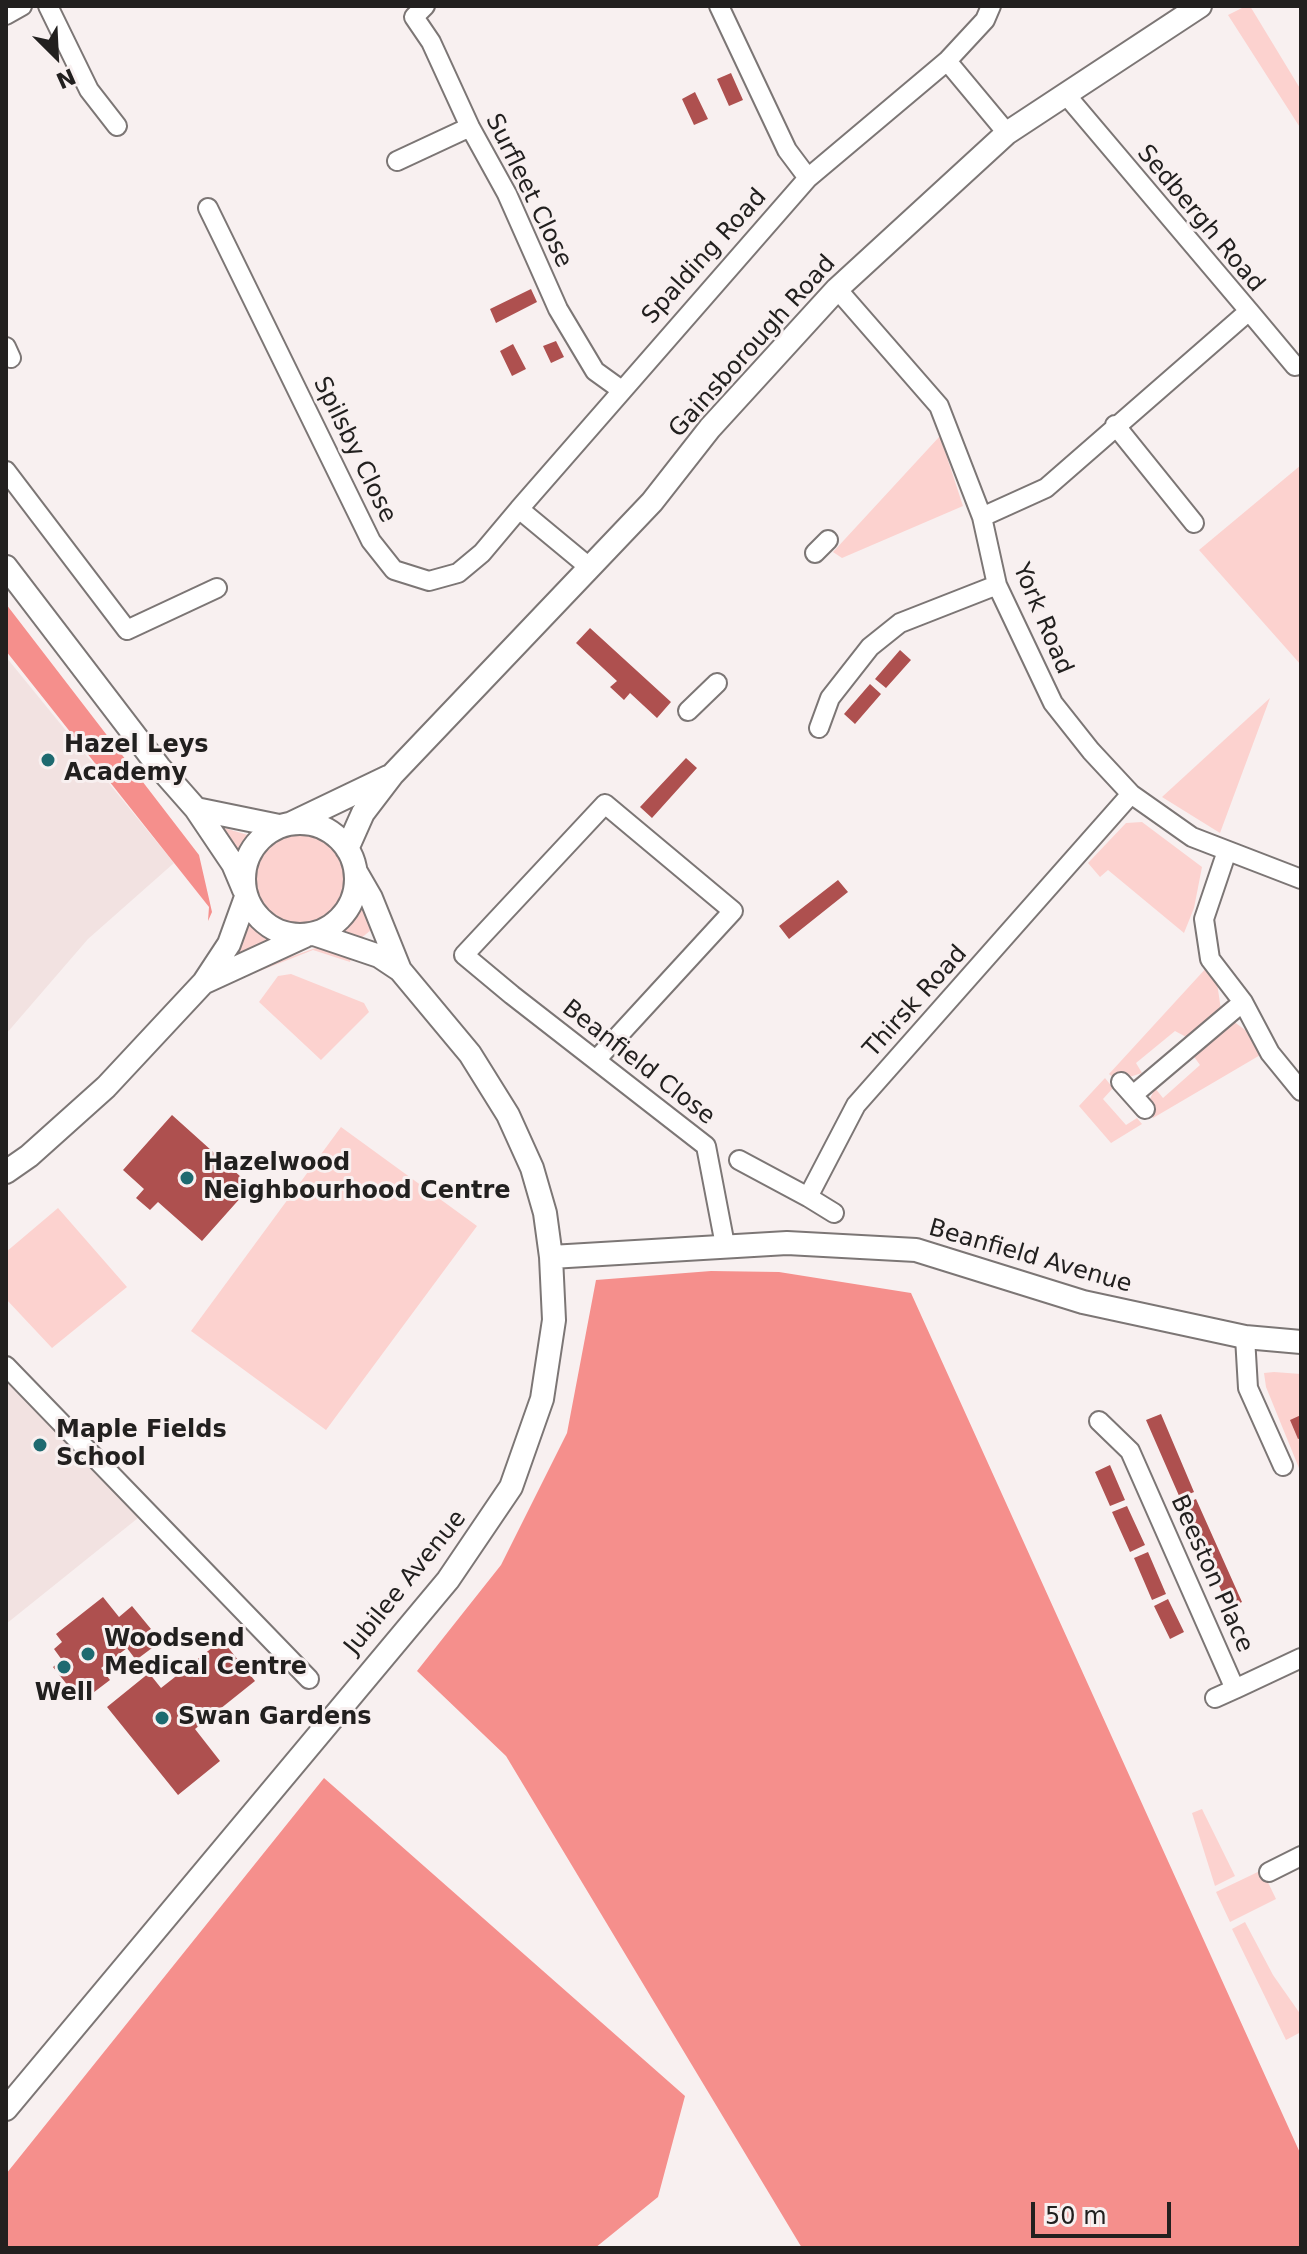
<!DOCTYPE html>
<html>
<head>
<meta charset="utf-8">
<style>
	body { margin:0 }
	#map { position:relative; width:1307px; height:2254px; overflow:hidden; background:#f8f0f0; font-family:"DejaVu Sans",sans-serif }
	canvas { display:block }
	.frame { position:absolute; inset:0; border:8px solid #22201f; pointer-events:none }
	.north { position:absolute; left:16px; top:16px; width:80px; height:80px; -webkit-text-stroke:6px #f8f0f0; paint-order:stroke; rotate:156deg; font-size:22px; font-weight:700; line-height:32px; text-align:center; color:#22201f }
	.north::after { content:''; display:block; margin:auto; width:28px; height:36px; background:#22201f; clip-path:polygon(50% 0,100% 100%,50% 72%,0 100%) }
	.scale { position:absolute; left:1031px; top:2202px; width:140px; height:36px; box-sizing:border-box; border:4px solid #22201f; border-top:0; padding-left:10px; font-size:24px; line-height:28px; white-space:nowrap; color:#22201f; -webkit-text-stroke:6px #f8f0f0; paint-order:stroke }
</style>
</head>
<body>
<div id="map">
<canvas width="1307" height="2254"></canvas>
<div class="frame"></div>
<div class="north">N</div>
<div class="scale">50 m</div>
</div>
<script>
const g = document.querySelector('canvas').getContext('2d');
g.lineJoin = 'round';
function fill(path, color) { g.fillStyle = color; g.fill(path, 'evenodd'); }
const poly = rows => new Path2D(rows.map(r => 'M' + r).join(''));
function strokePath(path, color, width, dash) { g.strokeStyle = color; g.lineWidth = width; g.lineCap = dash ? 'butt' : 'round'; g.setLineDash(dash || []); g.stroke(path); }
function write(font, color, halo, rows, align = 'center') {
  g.font = font + ' "DejaVu Sans",sans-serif'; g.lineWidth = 6; g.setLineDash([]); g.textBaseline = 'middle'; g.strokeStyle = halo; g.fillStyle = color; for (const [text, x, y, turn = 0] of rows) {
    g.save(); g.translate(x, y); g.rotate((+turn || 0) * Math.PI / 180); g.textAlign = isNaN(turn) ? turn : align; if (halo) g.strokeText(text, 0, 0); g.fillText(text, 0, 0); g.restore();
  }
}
const built = poly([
	[6,657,174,863,88,939,6,1034],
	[6,1375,143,1514,6,1624]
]);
const green = poly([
	[1246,6,1250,6,1301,90,1301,129,1228,15],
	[940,436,963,506,842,558,833,552],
	[1301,465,1301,665,1199,550],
	[1270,698,1220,833,1162,797],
	[1142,822,1202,867,1194,908,1184,933,1108,870,1100,877,1088,863,1126,823],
	[214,825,248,835,239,856],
	'252 879a47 47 0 1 1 94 0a47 47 0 1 1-94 0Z',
	[363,902,376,926,360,939,342,931],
	[248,920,276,942,242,958,234,948],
	[321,946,353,954,350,962,313,950,252,974,251,971],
	[1208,966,1216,976,1221,1010,1188,1038,1175,1031,1136,1063,1142,1073,1117,1081,1109,1074],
	[291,974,364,1003,369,1012,321,1060,259,1002,278,976],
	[1233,1021,1248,1032,1262,1054,1153,1118,1149,1101,1155,1088,1163,1098,1200,1065,1192,1054],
	[1105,1078,1113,1088,1103,1099,1126,1125,1137,1118,1142,1124,1111,1143,1079,1106],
	[341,1127,477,1226,326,1430,191,1331],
	[58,1208,127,1287,52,1348,6,1299,6,1252],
	[1274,1372,1301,1374,1301,1473,1266,1387,1264,1373],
	[1202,1809,1235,1876,1215,1886,1192,1813],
	[1262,1870,1276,1899,1230,1922,1216,1892],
	[1245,1922,1273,1975,1301,2015,1301,2032,1286,2040,1232,1929]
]);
const forest = poly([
	[6,604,199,855,212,912,208,921,209,907,6,651],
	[711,1271,779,1272,911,1293,1301,2155,1301,2248,802,2248,506,1756,417,1671,501,1565,567,1433,596,1280],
	[324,1778,685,2096,658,2197,595,2248,6,2248,6,2174]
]);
const building = poly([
	[731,73,743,100,729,106,717,79],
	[695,92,708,119,694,125,682,99],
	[531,289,537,302,496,323,490,309],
	[556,341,564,357,551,363,543,346],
	[513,344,526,369,512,376,500,351],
	[590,628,671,702,657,718,630,693,624,700,610,687,617,681,576,643],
	[900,650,911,660,886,688,875,679],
	[870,684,881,694,855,724,844,714],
	[686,758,697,768,652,818,640,807],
	[838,880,848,892,789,939,779,926],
	[172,1115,251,1186,202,1241,158,1202,150,1210,136,1198,144,1189,123,1170],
	[1161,1414,1194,1492,1180,1498,1146,1420],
	[1301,1415,1301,1438,1298,1439,1290,1420],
	[1110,1465,1125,1500,1110,1506,1095,1472],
	[1196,1499,1242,1602,1229,1608,1183,1505],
	[1127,1506,1145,1545,1130,1552,1112,1512],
	[1148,1552,1166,1594,1152,1600,1134,1558],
	[103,1597,119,1617,132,1606,151,1629,146,1633,156,1645,136,1660,127,1648,101,1668,110,1680,81,1702,53,1667,62,1660,54,1649,62,1642,56,1634],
	[1168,1599,1184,1632,1170,1639,1154,1606],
	[222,1640,255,1681,195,1729,220,1761,178,1795,107,1707,149,1673,161,1688]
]);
const minor = poly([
	[48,6,89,90,117,126],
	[425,6,414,17,431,42,470,127,507,194,558,309,595,371,620,389],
	[719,6,787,150,808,178],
	[6,15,22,6],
	[947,61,985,20,991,6],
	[397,161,470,127],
	[208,208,371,541,394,570,429,581,458,573,482,553,519,509],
	[837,289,939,406,982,517,997,585,1053,703,1091,751,1131,794,1192,837,1301,879],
	[1249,311,1295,366],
	[6,347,11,358],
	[1115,425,1194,523],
	[6,471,127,630,217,588],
	[982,517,1046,488,1249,311,1067,96],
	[815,553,828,540],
	[589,567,519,509,808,178,947,61,1007,133],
	[688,711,717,683],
	[819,728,830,698,870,647,900,623,997,585],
	[1227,851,1204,919,1210,959,1243,1002,1270,1053,1301,1091],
	[596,1060,733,911,605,804,464,955,512,995,706,1146,725,1245],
	[1121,1082,1145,1109],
	[1133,1095,1243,1002],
	[739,1160,808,1197,856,1105,1131,794],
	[808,1197,834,1213],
	[1245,1337,1248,1388,1283,1466],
	[6,1366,309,1679],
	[1099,1421,1130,1451,1235,1689,1301,1658],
	[1215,1698,1235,1689],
	[1269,1872,1301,1856]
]);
const tertiary = poly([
	[6,567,159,767,196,809,233,864,244,890],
	[196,809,279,826],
	'244 879a56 56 0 1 1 112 0a56 56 0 1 1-112 0Z',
	[292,823,388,777],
	[347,849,363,813,392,775,652,502,710,428,837,289,1007,133,1200,6],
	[356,872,371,898,400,970],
	[205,982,305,936],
	[6,1172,29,1156,106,1087,204,982,229,944,246,897],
	[551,1257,787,1243,916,1250,1083,1302,1245,1337,1301,1342],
	[6,2109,448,1580,511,1487,542,1399,554,1320,551,1257,545,1213,532,1168,508,1115,470,1054,400,970,379,956,314,934]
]);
const markers = [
	[48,760,8,"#1e6a70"],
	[187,1178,8,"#1e6a70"],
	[40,1445,8,"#1e6a70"],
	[88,1654,8,"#1e6a70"],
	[64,1667,8,"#1e6a70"],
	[162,1718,8,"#1e6a70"]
];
const streetNames = [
	["Surfleet Close",528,191,64],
	["Sedbergh Road",1200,219,50],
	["Spalding Road",705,257,-48],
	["Gainsborough Road",753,347,-48],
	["Spilsby Close",354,450,64],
	["York Road",1042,619,67],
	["Thirsk Road",916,1002,-48],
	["Beanfield Close",638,1063,38],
	["Beanfield Avenue",1030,1257,16],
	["Beeston Place",1211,1574,66],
	["Jubilee Avenue",406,1583,-51]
];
const poiNames = [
	["Hazel Leys",64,746],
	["Academy",64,774],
	["Hazelwood",203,1164],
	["Neighbourhood Centre",203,1192],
	["Maple Fields",56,1431],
	["School",56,1459],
	["Woodsend",104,1640],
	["Medical Centre",104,1668],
	["Well",64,1694,"center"],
	["Swan Gardens",178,1718]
];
fill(built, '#f2e2e1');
fill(green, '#fcd2cf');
fill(forest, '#f58f8c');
fill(building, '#ae504f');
strokePath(minor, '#7c7675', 22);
strokePath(tertiary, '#7c7675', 26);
strokePath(minor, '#fff', 18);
strokePath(tertiary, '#fff', 22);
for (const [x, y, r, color] of markers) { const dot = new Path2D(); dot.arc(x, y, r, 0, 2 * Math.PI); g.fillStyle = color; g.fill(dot); strokePath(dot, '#f8f0f0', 3); }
write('24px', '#22201f', '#f8f0f0', streetNames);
write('bold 24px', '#22201f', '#f8f0f0', poiNames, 'left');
</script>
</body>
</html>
